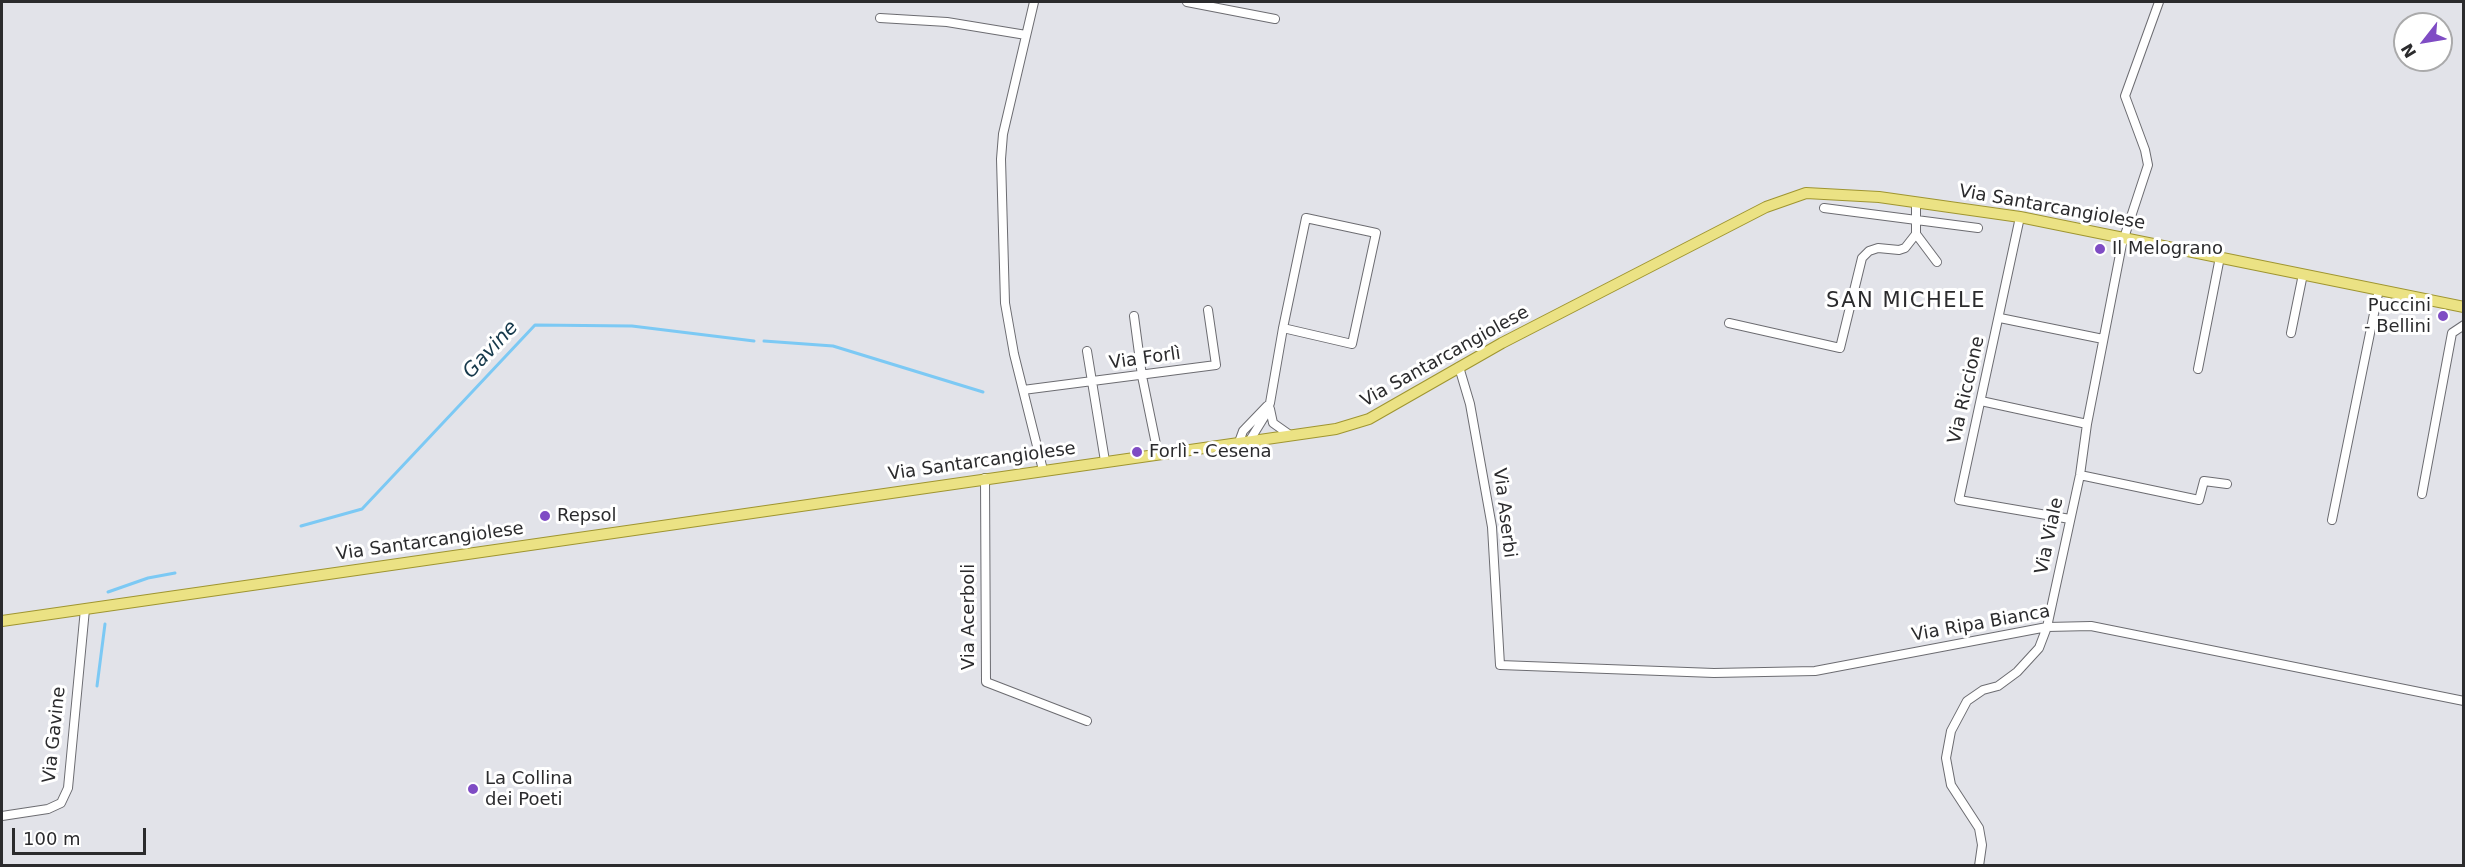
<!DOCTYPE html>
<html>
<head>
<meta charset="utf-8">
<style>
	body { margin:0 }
	#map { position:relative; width:2465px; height:867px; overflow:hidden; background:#e2e3e9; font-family:"DejaVu Sans",sans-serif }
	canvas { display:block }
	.frame { position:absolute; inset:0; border:3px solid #2b2b2d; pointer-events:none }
	.north { position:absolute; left:2393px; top:12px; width:60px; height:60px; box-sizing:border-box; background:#fff; border:2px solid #aaaaab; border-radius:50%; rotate:239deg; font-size:16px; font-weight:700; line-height:24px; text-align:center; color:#2b2b2d }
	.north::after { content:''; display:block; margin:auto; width:21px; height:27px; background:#7f4cc4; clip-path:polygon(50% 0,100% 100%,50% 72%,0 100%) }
	.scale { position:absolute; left:12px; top:828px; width:134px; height:27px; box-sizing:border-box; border:3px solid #2b2b2d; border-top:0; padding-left:8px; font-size:18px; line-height:21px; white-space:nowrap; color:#2b2b2d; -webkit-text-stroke:4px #fff; paint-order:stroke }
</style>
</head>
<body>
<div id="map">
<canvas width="2465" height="867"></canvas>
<div class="frame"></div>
<div class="north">N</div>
<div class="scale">100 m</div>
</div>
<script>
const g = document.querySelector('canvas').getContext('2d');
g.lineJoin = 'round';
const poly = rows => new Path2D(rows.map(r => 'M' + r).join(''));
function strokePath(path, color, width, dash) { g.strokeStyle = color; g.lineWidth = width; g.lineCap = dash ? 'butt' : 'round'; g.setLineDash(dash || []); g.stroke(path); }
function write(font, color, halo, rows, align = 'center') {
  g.font = font + ' "DejaVu Sans",sans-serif'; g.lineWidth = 6; g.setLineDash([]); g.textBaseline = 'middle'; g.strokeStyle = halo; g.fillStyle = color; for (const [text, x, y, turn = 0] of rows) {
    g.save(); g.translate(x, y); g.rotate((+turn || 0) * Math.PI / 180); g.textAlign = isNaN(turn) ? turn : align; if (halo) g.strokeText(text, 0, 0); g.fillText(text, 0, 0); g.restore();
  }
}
const stream = poly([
	[764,341,833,346,983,392],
	[301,526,362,509,535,325,632,326,754,341],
	[108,592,148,578,175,573],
	[97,686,105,624]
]);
const minor = poly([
	[1034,2,1003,134,1001,159,1005,303,1014,354,1043,470],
	[1187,2,1275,19],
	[880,18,947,22,1026,35],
	[1916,202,1916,234],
	[1824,208,1978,228],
	[2020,217,1959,500,2070,519],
	[1916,234,1937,262],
	[1134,316,1142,376,1158,454],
	[2000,318,2103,339],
	[1729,323,1840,348,1862,258,1869,251,1878,248,1899,250,1905,248,1916,234],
	[2291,333,2303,274],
	[1087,351,1105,461],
	[1459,367,1470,404,1492,527,1500,665,1714,673,1815,671,2047,627,2091,626,2464,701],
	[2198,369,2220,257],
	[1023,390,1216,365,1208,310],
	[1981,401,2087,424],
	[1270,409,1273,423,1290,435],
	[1250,440,1266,414,1270,403,1283,328,1306,218,1376,233,1352,344,1283,328],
	[1239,442,1243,431,1267,406],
	[2080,475,2199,500,2204,481,2227,484],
	[985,478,986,682,1087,721],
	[2422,494,2452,333,2464,325],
	[2332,520,2379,289],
	[2,816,48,809,61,803,68,788,85,609],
	[1979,866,1982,845,1979,828,1951,785,1946,758,1951,731,1967,701,1983,690,1998,686,2017,672,2039,648,2047,627,2080,475,2087,424,2122,244,2148,165,2145,150,2125,96,2159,2]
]);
const major = poly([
	[2,621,1336,429,1369,419,1502,343,1766,207,1806,193,1879,197,2020,217,2464,307]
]);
const markers = [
	[2100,249,6,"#7f4cc4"],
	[2443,316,6,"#7f4cc4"],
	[1137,452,6,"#7f4cc4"],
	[545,516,6,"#7f4cc4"],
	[473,789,6,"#7f4cc4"]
];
const streetNames = [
	["Via Santarcangiolese",2052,208,10],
	["Via Santarcangiolese",1445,357,-29],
	["Via Forlì",1145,359,-8],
	["Via Riccione",1967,390,-77],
	["Via Santarcangiolese",982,462,-8],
	["Via Aserbi",1504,513,83],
	["Via Viale",2050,536,-78],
	["Via Santarcangiolese",430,542,-8],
	["Via Acerboli",969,617,-90],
	["Via Ripa Bianca",1981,624,-10],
	["Via Gavine",55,735,-84]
];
const poiNames = [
	["Il Melograno",2112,249],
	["Puccini",2431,306,"right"],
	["- Bellini",2431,327,"right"],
	["Forlì - Cesena",1149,452],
	["Repsol",557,516],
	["La Collina",485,779],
	["dei Poeti",485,800]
];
const waterNames = [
	["Gavine",491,350,-47]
];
const quarterNames = [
	["SAN MICHELE",1906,302]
];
strokePath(stream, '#7cc9f4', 3);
strokePath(minor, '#6c6c71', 10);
strokePath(major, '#9f9530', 12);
strokePath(minor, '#fff', 8);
strokePath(major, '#ebe284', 10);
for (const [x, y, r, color] of markers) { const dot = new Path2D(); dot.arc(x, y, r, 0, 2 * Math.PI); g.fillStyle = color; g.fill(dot); strokePath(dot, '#fff', 2); }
write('18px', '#2b2b2d', '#fff', streetNames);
write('18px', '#2b2b2d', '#fff', poiNames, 'left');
write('italic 20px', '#16394b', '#fff', waterNames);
g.letterSpacing = '1.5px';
write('21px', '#2b2b2d', '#fff', quarterNames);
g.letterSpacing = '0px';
</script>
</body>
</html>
